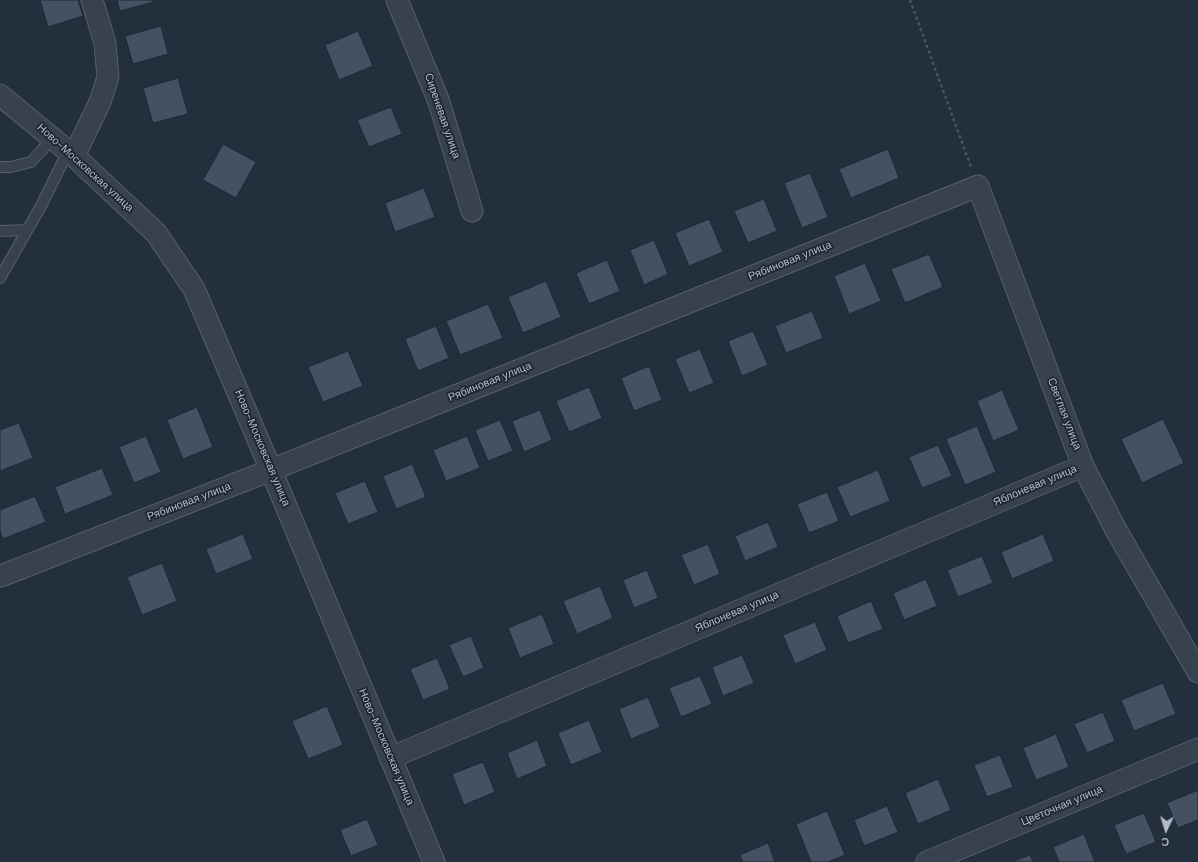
<!DOCTYPE html>
<html>
<head>
<meta charset="utf-8">
<style>
	body { margin:0 }
	#map { position:relative; width:1198px; height:862px; overflow:hidden; background:#242f3e; font-family:"DM Sans",sans-serif }
	canvas { display:block }
	.north { position:absolute; left:1146px; top:810px; width:40px; height:40px; -webkit-text-stroke:3px #1d2633; paint-order:stroke; rotate:184deg; font-size:11px; font-weight:700; line-height:16px; text-align:center; color:#b4bcc9 }
	.north::after { content:''; display:block; margin:auto; width:14px; height:18px; background:#b4bcc9; clip-path:polygon(50% 0,100% 100%,50% 72%,0 100%) }
</style>
</head>
<body>
<div id="map">
<canvas width="1198" height="862"></canvas>
<div class="north">С</div>
</div>
<script>
const g = document.querySelector('canvas').getContext('2d');
g.lineJoin = 'round';
function fill(path, color) { g.fillStyle = color; g.fill(path, 'evenodd'); }
const poly = rows => new Path2D(rows.map(r => 'M' + r).join(''));
function strokePath(path, color, width, dash) { g.strokeStyle = color; g.lineWidth = width; g.lineCap = dash ? 'butt' : 'round'; g.setLineDash(dash || []); g.stroke(path); }
function write(font, color, halo, rows, align = 'center') {
  g.font = font + ' "DM Sans",sans-serif'; g.lineWidth = 3.5; g.setLineDash([]); g.textBaseline = 'middle'; g.strokeStyle = halo; g.fillStyle = color; for (const [text, x, y, turn = 0] of rows) {
    g.save(); g.translate(x, y); g.rotate((+turn || 0) * Math.PI / 180); g.textAlign = isNaN(turn) ? turn : align; if (halo) g.strokeText(text, 0, 0); g.fillText(text, 0, 0); g.restore();
  }
}
const building = poly([
	[40,0,78,0,83,16,48,27,40,0],
	[117,0,153,0,153,2,120,11,117,0],
	[161,26,168,54,133,64,125,36,161,26],
	[358,31,373,66,339,80,325,45,358,31],
	[178,78,188,114,153,123,143,88,178,78],
	[391,107,402,134,369,147,357,120,391,107],
	[223,144,256,162,236,198,203,180,223,144],
	[888,149,899,178,851,198,839,169,888,149],
	[810,173,828,217,802,228,784,183,810,173],
	[424,188,435,217,395,232,385,203,424,188],
	[764,199,777,231,748,243,734,211,764,199],
	[709,219,723,252,689,266,675,233,709,219],
	[654,240,668,274,644,285,630,250,654,240],
	[929,254,943,287,905,303,891,269,929,254],
	[607,260,620,291,589,304,576,273,607,260],
	[865,263,881,301,849,314,834,276,865,263],
	[546,281,561,317,523,333,508,297,546,281],
	[488,304,503,338,460,355,446,321,488,304],
	[812,311,823,338,786,353,775,326,812,311],
	[436,326,449,358,418,371,405,339,436,326],
	[753,331,768,365,742,376,728,341,753,331],
	[700,349,714,383,689,393,675,359,700,349],
	[348,351,363,386,323,402,308,367,348,351],
	[649,366,662,400,634,411,621,378,649,366],
	[589,387,602,418,569,432,556,401,589,387],
	[1002,390,1019,430,993,441,977,401,1002,390],
	[197,407,213,447,183,459,167,420,197,407],
	[540,410,552,440,524,452,512,421,540,410],
	[1163,419,1184,463,1142,483,1121,439,1163,419],
	[500,420,513,451,488,461,475,430,500,420],
	[19,423,33,458,0,471,0,430,19,423],
	[977,426,996,472,965,485,946,439,977,426],
	[146,436,161,472,134,483,119,447,146,436],
	[467,436,480,468,446,481,433,450,467,436],
	[938,445,952,476,922,488,909,457,938,445],
	[412,464,426,497,396,509,383,476,412,464],
	[102,468,113,495,65,514,55,487,102,468],
	[878,470,890,501,850,517,837,487,878,470],
	[365,481,378,512,348,524,335,493,365,481],
	[827,492,839,521,809,533,797,504,827,492],
	[35,496,46,522,3,539,0,531,0,510,35,496],
	[768,522,778,547,745,561,735,536,768,522],
	[243,534,253,559,216,574,206,549,243,534],
	[1043,534,1054,561,1012,579,1001,552,1043,534],
	[708,544,720,574,694,585,681,555,708,544],
	[982,556,993,583,958,597,947,570,982,556],
	[162,563,177,601,142,615,127,577,162,563],
	[647,570,658,598,634,608,623,580,647,570],
	[926,579,937,606,904,620,893,593,926,579],
	[600,586,613,618,577,634,563,601,600,586],
	[871,601,883,629,848,643,837,616,871,601],
	[542,614,554,644,520,658,508,628,542,614],
	[815,622,827,650,795,664,783,635,815,622],
	[471,636,484,668,463,677,449,645,471,636],
	[742,655,754,683,723,696,712,667,742,655],
	[437,658,450,689,423,700,410,669,437,658],
	[700,676,712,704,681,717,669,688,700,676],
	[1163,683,1176,714,1134,731,1121,700,1163,683],
	[648,697,660,727,631,739,619,709,648,697],
	[327,706,343,745,308,759,292,721,327,706],
	[1103,712,1115,741,1087,753,1074,724,1103,712],
	[589,720,602,752,571,765,558,733,589,720],
	[1056,734,1069,767,1036,780,1023,748,1056,734],
	[537,740,547,766,517,779,507,753,537,740],
	[1000,755,1013,787,987,797,974,765,1000,755],
	[483,762,495,792,464,805,452,774,483,762],
	[938,779,951,810,918,824,905,793,938,779],
	[1198,790,1198,820,1178,828,1167,803,1198,790],
	[887,806,898,832,864,846,854,820,887,806],
	[827,811,845,855,828,862,811,862,796,824,827,811],
	[1144,813,1156,842,1126,854,1114,825,1144,813],
	[367,819,378,845,351,856,340,830,367,819],
	[1084,834,1095,862,1059,862,1053,847,1084,834],
	[768,843,775,862,743,862,740,855,768,843],
	[1030,855,1033,862,1011,862,1030,855]
]);
const path = poly([
	[910,0,971,167]
]);
const lane = poly([
	[0,167,11,167,31,162,42,150,52,137],
	[0,231,27,230],
	[0,278,41,206,68,151]
]);
const street = poly([
	[397,0,439,102,472,211],
	[0,95,74,156,156,233,194,289,271,470,434,862],
	[74,156,100,102,108,77,105,43,92,0],
	[1,576,271,470,978,186,1083,466,1116,530,1198,672],
	[390,758,1083,466],
	[927,862,1198,749]
]);
const streetNames = [
	["Сиреневая улица",442,116,71],
	["Ново-Московская улица",85,168,42],
	["Рябиновая улица",790,261,-22],
	["Рябиновая улица",490,382,-22],
	["Светлая улица",1064,414,69],
	["Ново-Московская улица",262,448,67],
	["Яблоневая улица",1035,486,-23],
	["Рябиновая улица",189,502,-21],
	["Яблоневая улица",737,612,-23],
	["Ново-Московская улица",386,747,67],
	["Цветочная улица",1062,806,-23]
];
fill(building, '#455162');
strokePath(building, '#1f2835', 1);
strokePath(lane, '#565f6c', 12);
strokePath(street, '#565f6c', 23);
strokePath(path, '#44595c', 2.5, [3, 3]);
strokePath(lane, '#38414e', 10);
strokePath(street, '#38414e', 21);
write('11px', '#b4bcc9', '#1d2633', streetNames);
</script>
</body>
</html>
